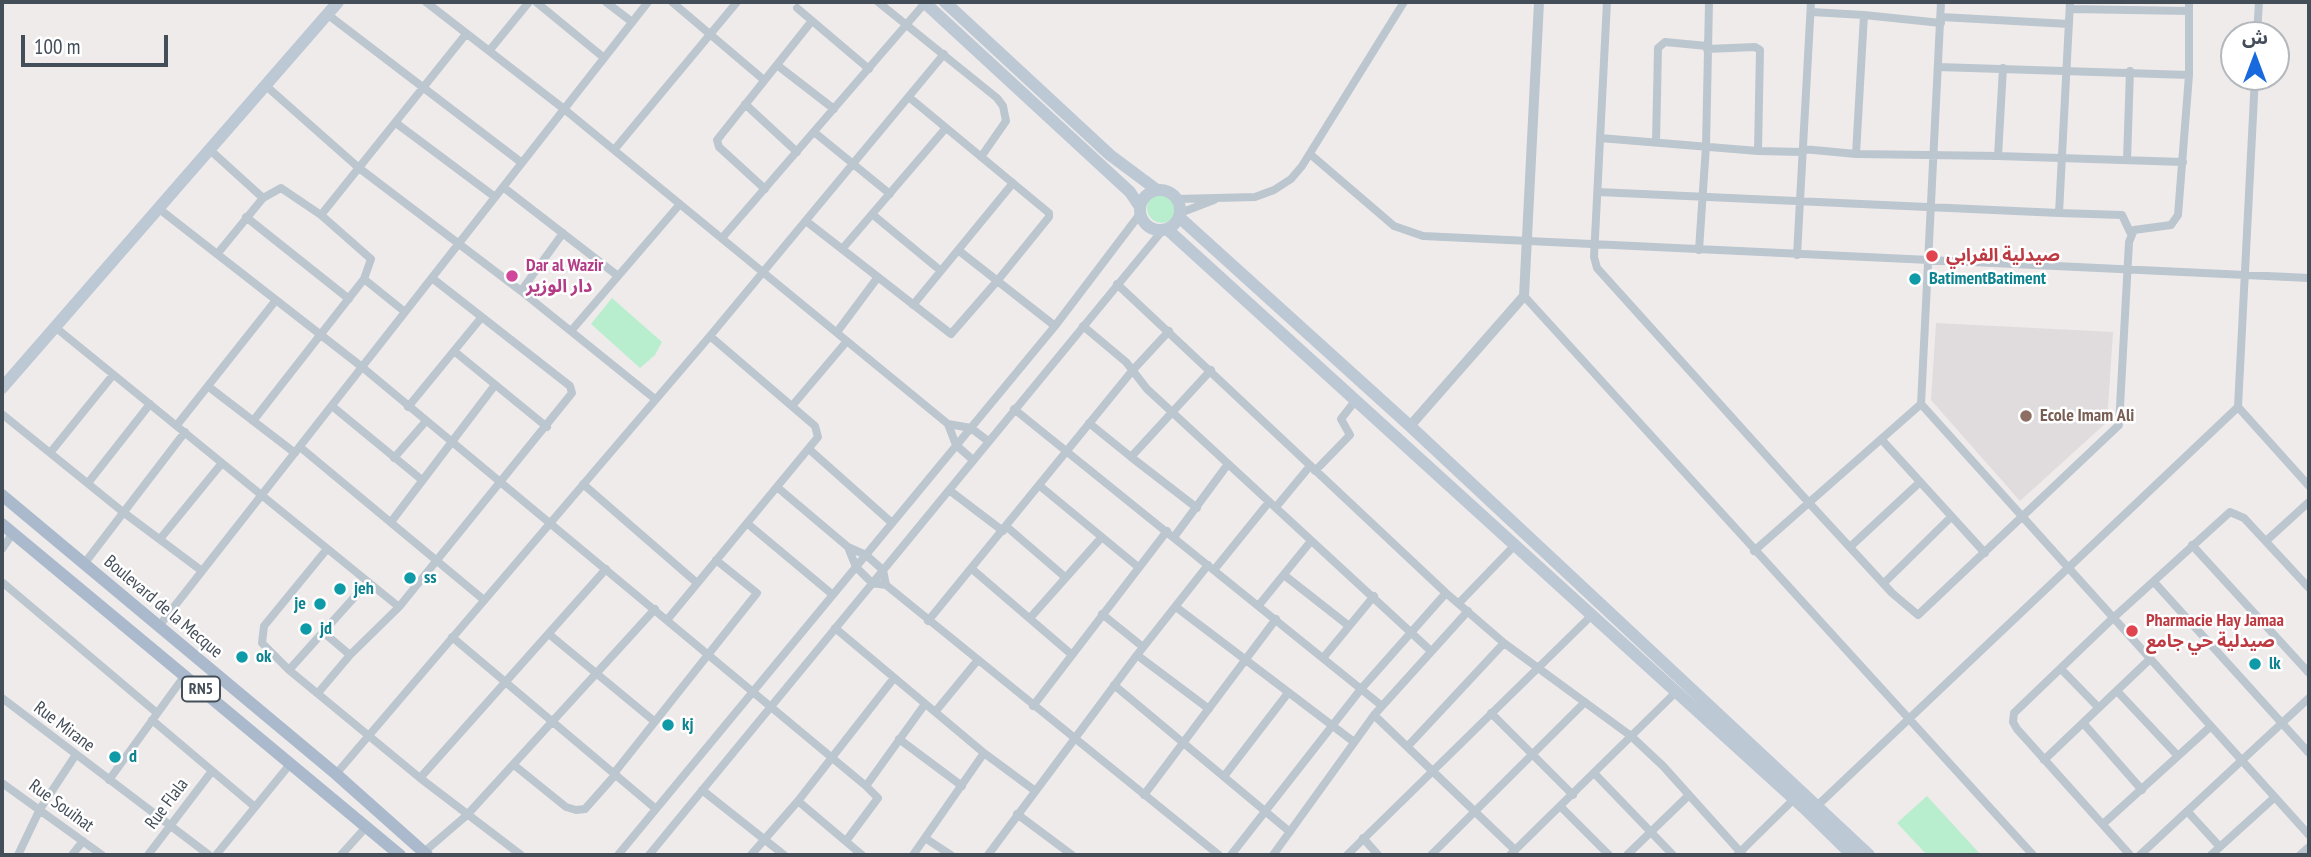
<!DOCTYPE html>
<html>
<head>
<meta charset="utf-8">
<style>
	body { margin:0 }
	#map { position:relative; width:2311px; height:857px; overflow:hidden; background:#efebeb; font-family:"PT Sans Narrow","Noto Sans Arabic",sans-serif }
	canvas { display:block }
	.frame { position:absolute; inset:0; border:4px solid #444e59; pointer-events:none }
	.north { position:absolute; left:2220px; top:21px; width:70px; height:70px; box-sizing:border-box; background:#fff; border:2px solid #b4b8bd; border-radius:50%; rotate:0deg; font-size:19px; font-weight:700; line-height:28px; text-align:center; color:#444e59 }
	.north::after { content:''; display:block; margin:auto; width:24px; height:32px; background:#1769dd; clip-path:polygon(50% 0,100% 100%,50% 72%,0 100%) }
	.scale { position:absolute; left:21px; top:35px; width:147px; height:32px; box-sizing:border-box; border:4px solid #444e59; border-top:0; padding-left:9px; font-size:21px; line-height:24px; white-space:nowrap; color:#444e59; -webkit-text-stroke:5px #fff; paint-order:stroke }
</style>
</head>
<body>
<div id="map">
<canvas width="2311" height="857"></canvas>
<div class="frame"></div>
<div class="north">ش</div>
<div class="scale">100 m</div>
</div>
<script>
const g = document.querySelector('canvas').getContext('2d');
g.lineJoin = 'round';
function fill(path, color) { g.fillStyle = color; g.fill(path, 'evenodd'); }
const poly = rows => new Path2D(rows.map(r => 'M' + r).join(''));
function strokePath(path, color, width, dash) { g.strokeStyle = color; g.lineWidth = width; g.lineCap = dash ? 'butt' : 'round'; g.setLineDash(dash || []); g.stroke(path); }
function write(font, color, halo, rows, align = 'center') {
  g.font = font + ' "PT Sans Narrow","Noto Sans Arabic",sans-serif'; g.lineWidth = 5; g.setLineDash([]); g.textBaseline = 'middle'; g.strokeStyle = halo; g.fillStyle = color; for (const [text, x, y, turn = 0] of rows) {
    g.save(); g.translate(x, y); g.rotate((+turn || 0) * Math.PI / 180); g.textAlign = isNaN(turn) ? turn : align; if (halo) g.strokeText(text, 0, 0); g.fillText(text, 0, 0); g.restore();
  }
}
const education = poly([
	[1936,323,2113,332,2107,422,2020,501,1931,400]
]);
const green = poly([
	'1147 208a15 15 0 1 1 30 0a15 15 0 1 1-30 0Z',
	[612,298,662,342,655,355,640,368,591,324],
	[1927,796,1981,855,1927,855,1897,823]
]);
const minor = poly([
	[426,2,564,109,948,424,956,445,973,460],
	[536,2,603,57],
	[606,2,632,22],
	[672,2,764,80],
	[878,2,997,98,1003,106,1006,121,981,157],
	[1607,2,1594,257,1597,268,1810,504,1892,593,1918,615,2119,425,2129,242,2134,230,2171,225,2178,215,2189,75,2189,2],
	[1941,2,1921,404,2309,835],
	[797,8,869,69],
	[2070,9,2189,11],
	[1811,12,1864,15],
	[327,14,522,163],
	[1941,17,2069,24],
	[2257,35,2259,2],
	[489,51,529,2],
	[777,65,834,109],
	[1938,67,2189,75],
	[265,85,359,168,521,291,655,399],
	[745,104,797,152],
	[396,123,495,197],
	[814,132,890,194],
	[1600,138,1758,151,1760,50,1755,47,1707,49],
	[1656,142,1658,48,1665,42,1707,46],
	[209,149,263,198],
	[1803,149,1856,154,1998,156,2003,68],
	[614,150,737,2],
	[1758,151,1802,152],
	[1310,154,1394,226,1423,236,2309,278],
	[1856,154,1864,15,1941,23],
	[1998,156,2183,162],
	[2127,160,2130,71],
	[503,187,618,276],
	[765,189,719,147,717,140,811,22],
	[1598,192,2059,213,2070,2],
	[1177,199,1255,197,1274,190,1291,179,1302,166,1404,2],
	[158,208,362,367,866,786,878,798,846,841],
	[1180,213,1214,200],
	[2059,213,2122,215,2131,234],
	[872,214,941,271],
	[321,215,466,34],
	[246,217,349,299],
	[806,221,951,334,998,280,1049,217,1049,213,910,98],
	[722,238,925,3],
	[843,248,945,129],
	[958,250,1055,326],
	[1699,250,1706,146,1709,2],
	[218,253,263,198,281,188,321,215,371,259,364,279,253,421],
	[1797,255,1811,2],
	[364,279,405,312],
	[1117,284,1446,593,1504,643,1631,736,1663,766,1743,855],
	[521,291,563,233],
	[1524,296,2033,855],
	[913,305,1013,183],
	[1083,326,1126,362,1147,389,1431,651],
	[55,327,399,607],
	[571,331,680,204],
	[837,332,878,277],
	[454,351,547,427],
	[209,387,295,453],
	[332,406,422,480],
	[792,406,847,341],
	[408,407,481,318],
	[2238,407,2309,486],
	[1014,409,1382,706],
	[2,414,123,512,202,571],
	[1089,423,1131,457],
	[948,424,971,428,988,441],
	[177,425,276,300],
	[1882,440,1985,553],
	[300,447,484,600],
	[810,450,892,523],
	[50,453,113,375],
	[394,458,426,421],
	[1315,471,1350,435,1341,419,1355,401],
	[88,483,150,404],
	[583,484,697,583],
	[1040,486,1137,566],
	[777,487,848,547,866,555,883,570,886,585],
	[949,490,1003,531],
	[1276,507,1310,466],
	[1197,508,1131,457,1211,370],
	[391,522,495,385],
	[748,524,833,595],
	[1007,527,1065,577],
	[1174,537,1228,464],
	[160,539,222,463],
	[2266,541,2309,502],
	[2192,545,2309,673],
	[848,547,856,567,872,583,886,585,1219,855],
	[1850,547,1920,482],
	[2,549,13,533],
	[327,549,264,626,262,643,289,670,420,778,521,855],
	[1754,551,1921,404],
	[84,564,185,432],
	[972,569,1071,654],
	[1214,570,1269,502],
	[1284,575,1349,626],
	[2,582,157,713],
	[2154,582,2309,753],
	[1884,583,1950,518],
	[1459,603,1514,546],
	[1259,605,1311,541],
	[1176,607,1354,742],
	[1102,614,1143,647],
	[1030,618,1101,538],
	[667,620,818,437,815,426,710,336],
	[928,621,1132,371,1169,331],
	[159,626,648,2],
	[835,628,984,753,1034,790],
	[323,632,350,655],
	[550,635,654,721],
	[452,637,656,809],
	[1137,655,1209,709],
	[1323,658,1374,596],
	[2061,669,2099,708],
	[289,670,368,582],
	[1114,685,1290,832],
	[2117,691,2178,756],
	[318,693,350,655,399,607,572,393,570,386,432,278],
	[2,698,209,855],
	[1033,706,1167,531],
	[935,712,977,661],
	[1491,713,1573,795],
	[1374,715,1515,850],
	[152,720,255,807],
	[2084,724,2142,790],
	[899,739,962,786],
	[1408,746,1504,643],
	[2044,760,2150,659],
	[514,765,566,807,576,810,585,809,616,774],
	[615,772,757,593,716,560],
	[336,774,710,336,944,54],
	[1595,774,1673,855],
	[1225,775,1288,693],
	[420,778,606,569],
	[109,780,185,675],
	[2,783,102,855],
	[866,786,925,704],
	[702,790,784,855],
	[1144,795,1276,619],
	[798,801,862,855],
	[1818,805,2238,407,2255,77],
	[1560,806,1609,855],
	[2188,812,2220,847],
	[1017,814,1072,855],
	[2103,824,2210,727],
	[925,838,951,855],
	[1363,838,1378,855],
	[424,852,467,815,655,609],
	[18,855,40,809,75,756],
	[72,855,83,841],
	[148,855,212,771],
	[216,855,291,763],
	[341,855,367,826],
	[618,855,1055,326,1140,214],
	[649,855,1162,231],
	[751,855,798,801,894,678],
	[913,855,984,753],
	[988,855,1137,655,1208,565],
	[1231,855,1361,689,1446,593],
	[1273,855,1374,715,1468,611],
	[1347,855,1591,616],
	[1431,855,1585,702],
	[1510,855,1675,693],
	[1627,855,1688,796],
	[1737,855,1794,799],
	[2130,855,2017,729,2013,722,2014,713,2112,619,2230,512,2244,518,2309,588],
	[2140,855,2309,698],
	[2211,855,2275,797],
	[2300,855,2309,847]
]);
const tertiary = poly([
	[1410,426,1524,296,1539,2]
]);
const secondary = poly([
	[924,2,1130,192,1140,207],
	[945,2,1110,155,1157,190],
	'1140 210a20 20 0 1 1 40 0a20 20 0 1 1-40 0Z',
	[1179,217,1410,426,1869,855],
	[1167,229,1804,808,1852,855],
	[2,388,338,2]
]);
const primary = poly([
	[2,495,336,774,427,855],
	[2,524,400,855]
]);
const markers = [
	[1932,256,7,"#e0444e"],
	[512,276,7,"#d1479c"],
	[1915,279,7,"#0f9aa8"],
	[2026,416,7,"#8d6e63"],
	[410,578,7,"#0f9aa8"],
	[340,589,7,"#0f9aa8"],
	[320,604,7,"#0f9aa8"],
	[306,629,7,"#0f9aa8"],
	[2132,631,7,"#e0444e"],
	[242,657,7,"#0f9aa8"],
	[2255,664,7,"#0f9aa8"],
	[668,725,7,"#0f9aa8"],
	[115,757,7,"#0f9aa8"]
];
const shields = [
	[201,689,38]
];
const shieldNames = [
	["RN5",201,689]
];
const healthNames = [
	["صيدلية الفرابي",1946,256],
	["Pharmacie Hay Jamaa",2146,621],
	["صيدلية حي جامع",2146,642]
];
const hotelNames = [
	["Dar al Wazir",526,266],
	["دار الوزير",526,287]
];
const cultureNames = [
	["BatimentBatiment",1929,279],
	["ss",424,578],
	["jeh",354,589],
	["je",306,604,"right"],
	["jd",320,629],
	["ok",256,657],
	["lk",2269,664],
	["kj",682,725],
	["d",129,757]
];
const educationNames = [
	["Ecole Imam Ali",2040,416]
];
const streetNames = [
	["Boulevard de la Mecque",163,607,40],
	["Rue Mirane",64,727,37],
	["Rue Flala",167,804,-53],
	["Rue Souihat",61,806,36]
];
fill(education, '#e0dcdd');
fill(green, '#b8eece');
strokePath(minor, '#bcc6cf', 8);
strokePath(tertiary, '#bcc6cf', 10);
strokePath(secondary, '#bdc8d5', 12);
strokePath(primary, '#aabacc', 12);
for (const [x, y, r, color] of markers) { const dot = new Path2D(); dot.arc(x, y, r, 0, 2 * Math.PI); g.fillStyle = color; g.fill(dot); strokePath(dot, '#fff', 2.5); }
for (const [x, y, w] of shields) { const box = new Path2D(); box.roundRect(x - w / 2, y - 12.5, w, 25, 5); g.fillStyle = '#fff'; g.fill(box); strokePath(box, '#444e59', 2); }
write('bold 16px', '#444e59', null, shieldNames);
write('bold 18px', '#be3a42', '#fff', healthNames, 'left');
write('bold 18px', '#b23c85', '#fff', hotelNames, 'left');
write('bold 18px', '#0d838f', '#fff', cultureNames, 'left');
write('bold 18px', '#785e54', '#fff', educationNames, 'left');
write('18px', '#444e59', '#fff', streetNames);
</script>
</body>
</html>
